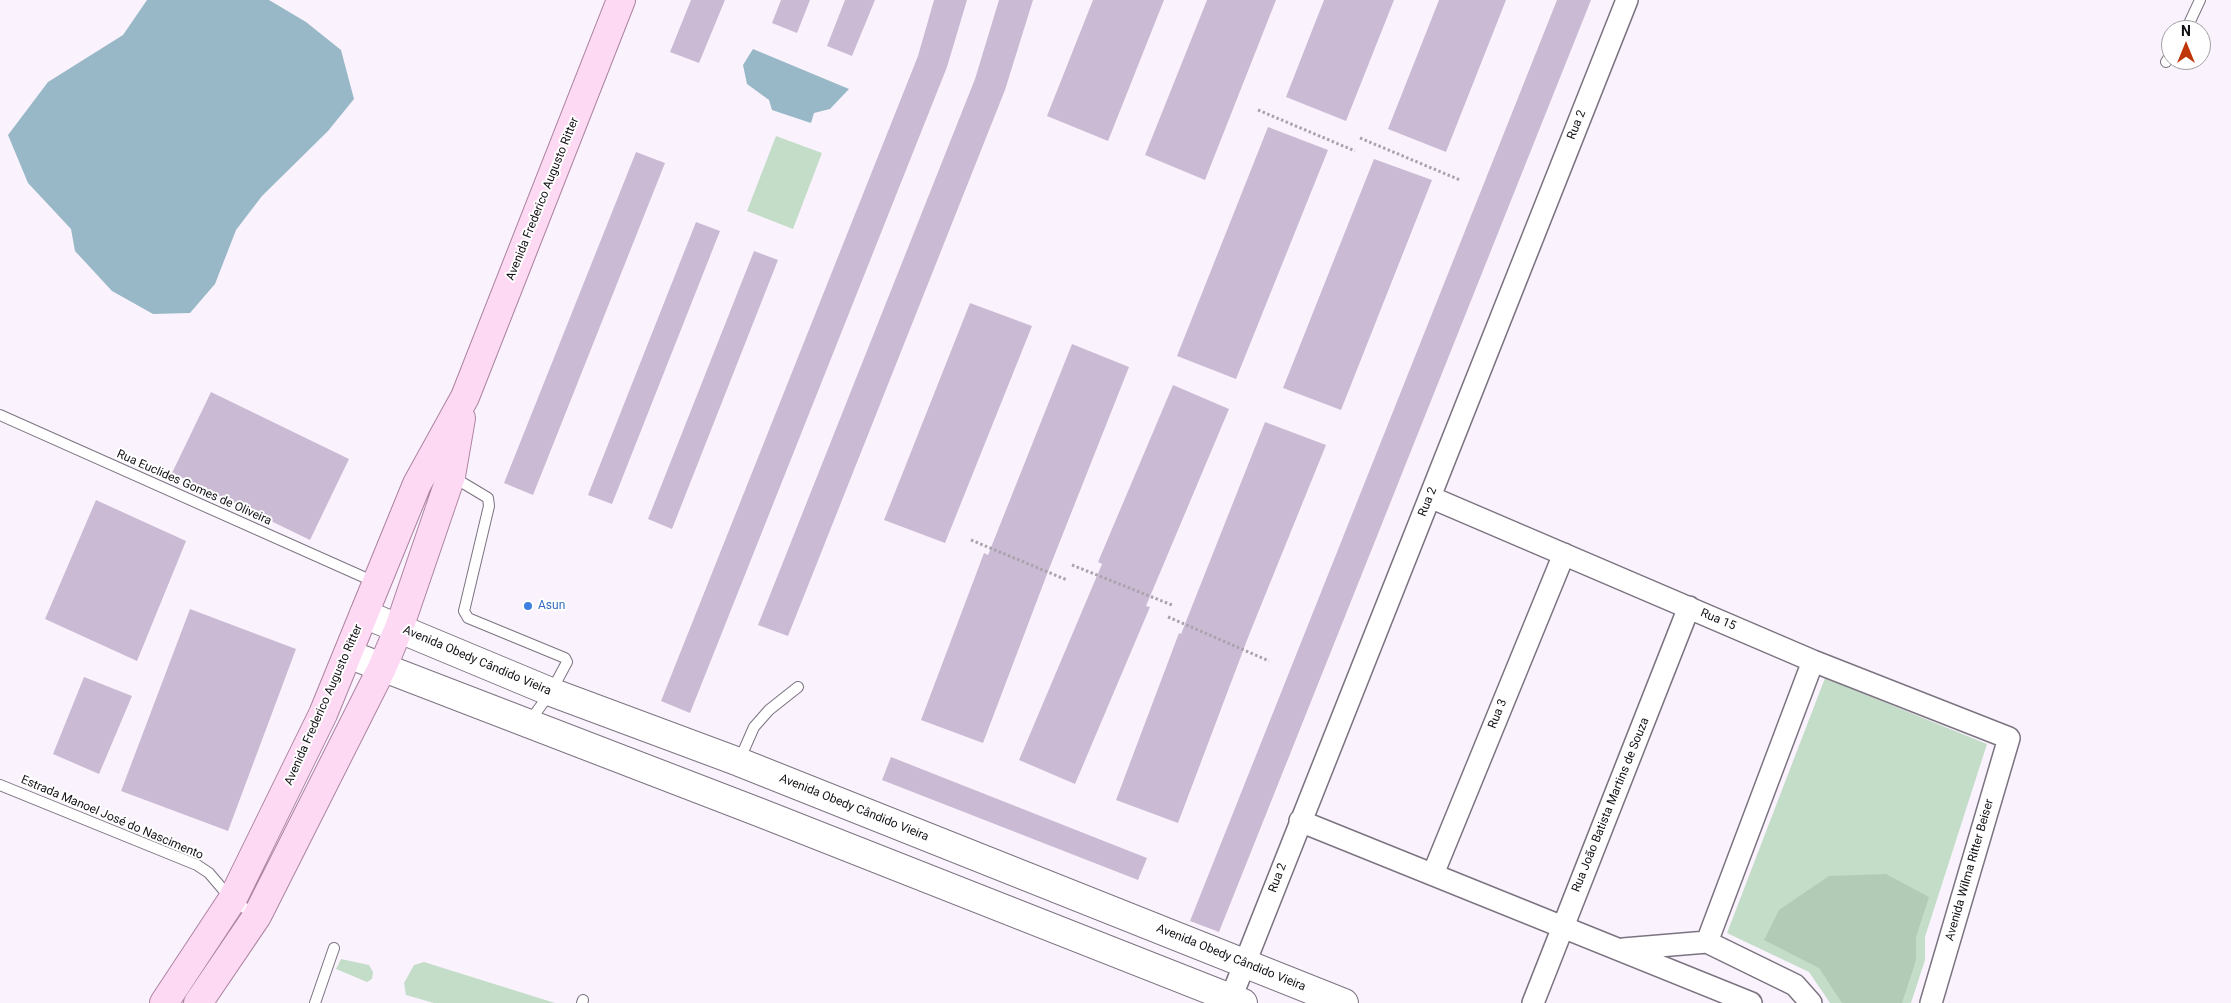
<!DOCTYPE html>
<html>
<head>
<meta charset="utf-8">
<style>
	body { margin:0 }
	#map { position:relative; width:2231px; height:1003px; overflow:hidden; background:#faf3fd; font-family:Roboto,sans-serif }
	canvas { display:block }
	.north { position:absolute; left:2161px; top:20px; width:50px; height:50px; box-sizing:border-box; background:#fff; border:1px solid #a1a0a2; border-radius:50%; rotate:0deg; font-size:14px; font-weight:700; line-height:20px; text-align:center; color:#141116 }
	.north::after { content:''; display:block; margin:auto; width:18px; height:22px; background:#bf360a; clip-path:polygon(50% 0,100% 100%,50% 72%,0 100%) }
</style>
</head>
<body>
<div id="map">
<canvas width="2231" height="1003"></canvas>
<div class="north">N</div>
</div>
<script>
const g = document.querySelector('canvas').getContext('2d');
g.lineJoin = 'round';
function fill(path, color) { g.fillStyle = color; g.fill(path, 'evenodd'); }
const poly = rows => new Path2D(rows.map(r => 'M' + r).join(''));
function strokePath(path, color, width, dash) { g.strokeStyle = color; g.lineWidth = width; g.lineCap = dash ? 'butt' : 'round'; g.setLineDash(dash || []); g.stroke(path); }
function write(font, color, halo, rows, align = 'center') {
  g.font = font + ' Roboto,sans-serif'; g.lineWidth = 4; g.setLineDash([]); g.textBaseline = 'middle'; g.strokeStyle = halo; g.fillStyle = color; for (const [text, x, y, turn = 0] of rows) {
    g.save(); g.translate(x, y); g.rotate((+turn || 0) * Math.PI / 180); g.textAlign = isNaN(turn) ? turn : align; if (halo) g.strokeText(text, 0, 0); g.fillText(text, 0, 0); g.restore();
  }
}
const green = poly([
	[776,136,822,153,793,229,747,211],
	[1825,678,1987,744,1925,937,1925,960,1911,1003,1830,1003,1809,972,1727,933],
	[341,959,369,965,373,972,372,979,367,982,336,969],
	[424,962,555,1003,434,1003,406,995,404,983,414,965]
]);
const forest = poly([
	[1886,874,1929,897,1916,937,1916,960,1902,1003,1842,1003,1819,968,1764,940,1779,910,1829,876]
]);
const water = poly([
	[147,0,269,0,306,22,341,50,354,99,328,131,262,196,236,230,215,284,190,313,153,314,112,291,75,251,71,229,28,183,8,135,48,82,123,35],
	[753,49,849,89,830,109,814,113,811,123,772,110,769,100,747,84,743,65]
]);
const building = poly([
	[691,0,725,0,699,63,670,52],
	[781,0,810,0,797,33,772,23],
	[845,0,875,0,852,56,827,46],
	[934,0,967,0,947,67,690,713,661,701,918,56],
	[999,0,1033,0,1005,90,788,636,758,625,975,79],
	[1093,0,1164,0,1108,141,1047,116],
	[1207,0,1276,0,1205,180,1145,155],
	[1324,0,1394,0,1346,121,1286,97],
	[1439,0,1506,0,1446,152,1388,129],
	[1557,0,1591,0,1219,932,1190,921],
	[1268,127,1328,150,1236,379,1177,356],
	[636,152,665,163,533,495,504,483],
	[1374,159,1432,180,1341,410,1283,388],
	[696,222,720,231,612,504,588,495],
	[754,251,778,260,672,529,648,519],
	[970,303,1032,326,945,543,884,520],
	[1072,344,1129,367,1049,569,983,743,921,720,984,553,988,555],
	[1173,385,1229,409,1146,606,1150,607,1075,784,1019,760,1102,564,1098,562],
	[211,392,349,459,310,540,172,473],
	[1265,422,1326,445,1249,635,1178,823,1116,800,1179,633,1181,634],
	[96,500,186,541,137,661,45,619],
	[190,609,296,649,228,831,121,791],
	[84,677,132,696,99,774,53,754],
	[891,757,1147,858,1138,880,882,780]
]);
const path = poly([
	[1258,110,1355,151],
	[1360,138,1460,180],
	[971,540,1067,580],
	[1072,565,1172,605],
	[1168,617,1269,661]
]);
const lane = poly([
	[2186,30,2200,0],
	[2166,62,2171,54],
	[0,415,377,583],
	[453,477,488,498,489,506,464,611,468,618,565,658,567,662,551,692,529,722],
	[739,761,754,727,769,710,798,687],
	[0,785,197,865,209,873,232,900,257,916],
	[315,1003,334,948],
	[582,1003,583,1000]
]);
const street = poly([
	[1430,497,1813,661,2009,738,1931,1003],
	[1300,821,1751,1003],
	[1433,874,1564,554],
	[1707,942,1813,661],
	[1623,949,1707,942,1795,985,1811,1003],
	[1229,1003,1627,0],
	[1533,1003,1689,607]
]);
const secondary = poly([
	[364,614,551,692,739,762,1344,1003],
	[348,654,761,813,1243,1003]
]);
const primary = poly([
	[164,1003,232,900,323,714,417,484,465,397,621,0],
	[198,1003,257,916,382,668,399,628,451,476,461,418]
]);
const markers = [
	[528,606,5,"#3f7fe0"]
];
const streetNames = [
	["Rua 2",1577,125,-68],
	["Avenida Frederico Augusto Ritter",543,199,-68],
	["Rua Euclides Gomes de Oliveira",194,488,24],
	["Rua 2",1428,502,-68],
	["Rua 15",1718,620,23],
	["Avenida Obedy Cândido Vieira",477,661,23],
	["Avenida Frederico Augusto Ritter",324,705,-66],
	["Rua 3",1498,714,-68],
	["Rua João Batista Martins de Souza",1611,805,-68],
	["Avenida Obedy Cândido Vieira",854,808,22],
	["Estrada Manoel José do Nascimento",112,818,23],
	["Avenida Wilma Ritter Beiser",1970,870,-74],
	["Rua 2",1278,878,-69],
	["Avenida Obedy Cândido Vieira",1231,958,22]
];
const shopNames = [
	["Asun",538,606]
];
fill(green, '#c4ddc8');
fill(forest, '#b2cbb6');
fill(water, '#98b8c7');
fill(building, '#cbbad4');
strokePath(lane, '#7c7381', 12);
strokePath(street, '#7c7381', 24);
strokePath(secondary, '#7c7381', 30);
strokePath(primary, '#ac83a1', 30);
strokePath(path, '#a9a3ac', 3, [2.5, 2.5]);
strokePath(lane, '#fff', 10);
strokePath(street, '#fff', 21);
strokePath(secondary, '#fff', 28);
strokePath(primary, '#fed9f4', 28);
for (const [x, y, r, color] of markers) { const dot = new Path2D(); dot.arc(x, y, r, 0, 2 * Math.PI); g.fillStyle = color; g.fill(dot); strokePath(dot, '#fff', 2); }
write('12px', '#141116', '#fff', streetNames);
write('12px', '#366cbe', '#fff', shopNames, 'left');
</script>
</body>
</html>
